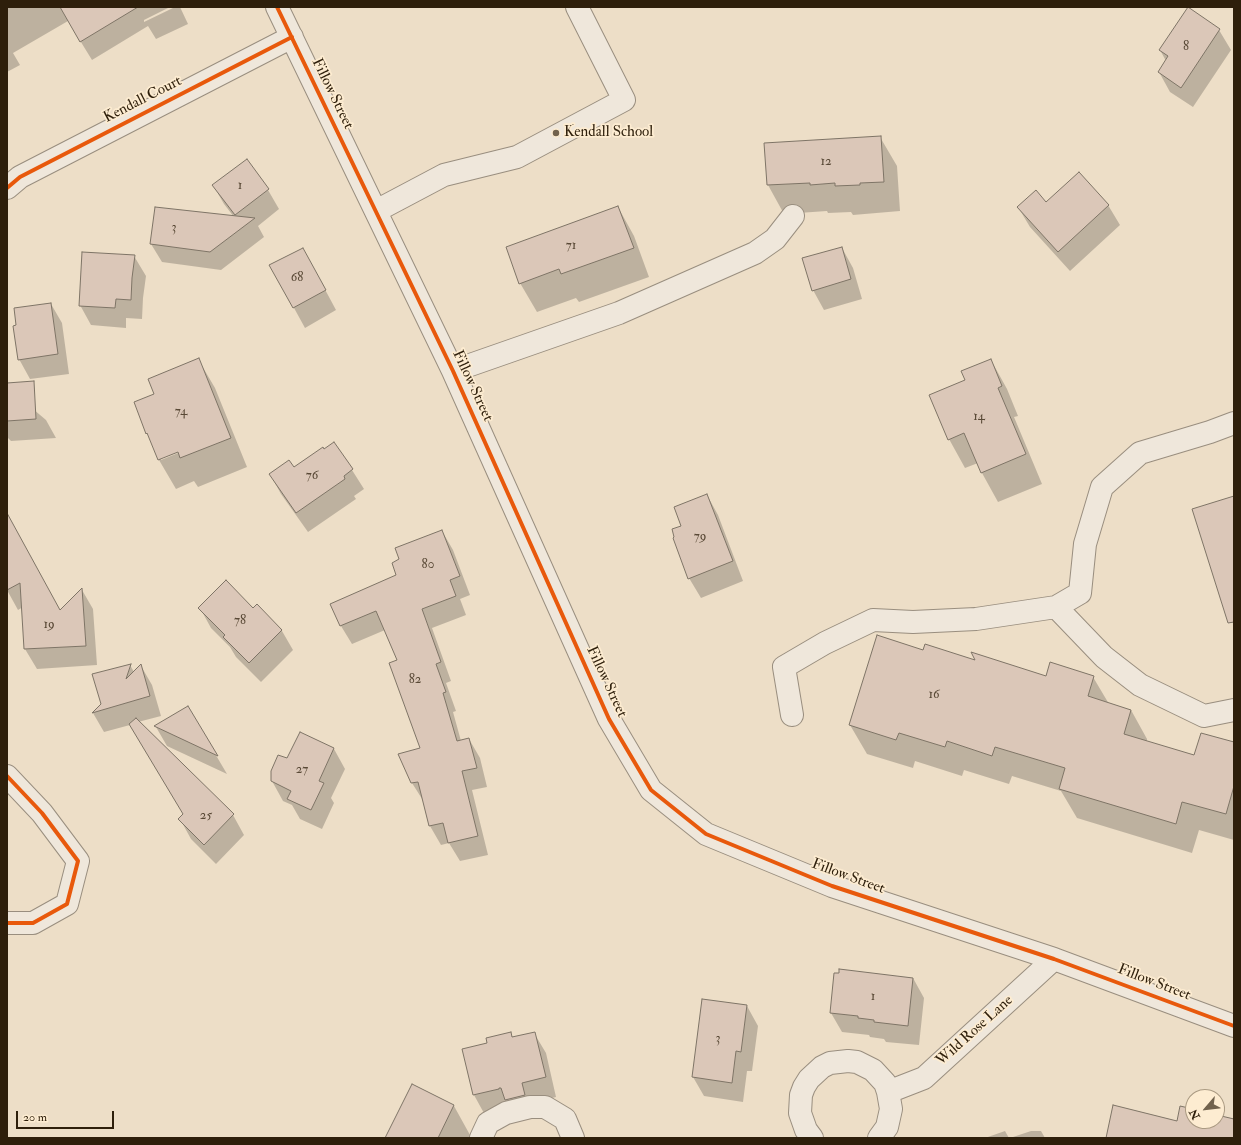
<!DOCTYPE html>
<html>
<head>
<meta charset="utf-8">
<style>
	body { margin:0 }
	#map { position:relative; width:1241px; height:1145px; overflow:hidden; background:#eddec7; font-family:"IM FELL Double Pica",serif }
	canvas { display:block }
	.frame { position:absolute; inset:0; border:8px solid #2e1f0b; pointer-events:none }
	.north { position:absolute; left:1185px; top:1089px; width:40px; height:40px; box-sizing:border-box; background:#fdecd1; border:1px solid #aa9a82; border-radius:50%; rotate:242deg; font-size:11px; font-weight:700; line-height:16px; text-align:center; color:#2e1f0b }
	.north::after { content:''; display:block; margin:auto; width:14px; height:18px; background:#71624d; clip-path:polygon(50% 0,100% 100%,50% 72%,0 100%) }
	.scale { position:absolute; left:16px; top:1111px; width:98px; height:18px; box-sizing:border-box; border:2px solid #2e1f0b; border-top:0; padding-left:5px; font-size:12px; line-height:14px; white-space:nowrap; color:#2e1f0b; -webkit-text-stroke:3px #fdecd1; paint-order:stroke }
</style>
</head>
<body>
<div id="map">
<canvas width="1241" height="1145"></canvas>
<div class="frame"></div>
<div class="north">N</div>
<div class="scale">20 m</div>
</div>
<script>
const g = document.querySelector('canvas').getContext('2d');
g.lineJoin = 'round';
function fill(path, color) { g.fillStyle = color; g.fill(path, 'evenodd'); }
const poly = rows => new Path2D(rows.map(r => 'M' + r).join(''));
function strokePath(path, color, width, dash) { g.strokeStyle = color; g.lineWidth = width; g.lineCap = dash ? 'butt' : 'round'; g.setLineDash(dash || []); g.stroke(path); }
function write(font, color, halo, rows, align = 'center') {
  g.font = font + ' "IM FELL Double Pica",serif'; g.lineWidth = 3.5; g.setLineDash([]); g.textBaseline = 'middle'; g.strokeStyle = halo; g.fillStyle = color; for (const [text, x, y, turn = 0] of rows) {
    g.save(); g.translate(x, y); g.rotate((+turn || 0) * Math.PI / 180); g.textAlign = isNaN(turn) ? turn : align; if (halo) g.strokeText(text, 0, 0); g.fillText(text, 0, 0); g.restore();
  }
}
const shadow = poly([
	[7,7,170,7,144,20,144,22,175,7,180,7,188,24,156,39,148,26,92,60,68,21,13,53,20,65,7,72],
	[1219,30,1231,50,1193,107,1170,92,1159,72,1166,61,1160,50],
	[880,137,897,166,900,211,853,215,851,212,828,213,827,211,784,214,768,185,765,144],
	[213,185,268,190,279,209,258,226,264,237,221,270,162,262,151,244,234,217,224,204],
	[1046,203,1108,205,1120,225,1070,271,1030,227,1018,207],
	[618,207,634,236,649,277,579,302,576,298,537,312,520,283],
	[842,248,853,268,862,299,824,310,813,290],
	[134,256,146,276,143,298,142,319,126,318,126,328,91,325,80,305],
	[271,266,314,269,336,310,305,328],
	[51,304,62,323,69,374,30,379,19,359],
	[198,359,215,388,247,467,198,487,194,481,176,489,159,460,152,443,147,433,135,403,155,395],
	[182,450,183,451,161,460,161,458],
	[991,360,1007,389,1018,416,1014,417,1042,484,998,502,982,473,978,463,965,468,949,439],
	[7,387,46,420,56,438,11,441,7,437],
	[334,443,352,470,364,489,354,496,356,499,308,532,281,494,270,474,294,468,324,450],
	[707,495,718,515,743,581,701,598,689,578,682,527],
	[442,531,453,550,470,595,460,599,466,615,432,628,451,681,446,683,456,711,453,712,461,741,469,739,480,758,487,787,472,790,488,855,460,861,449,843,441,845,430,826,424,802,412,783,399,754,421,749,398,661,385,630,352,644,341,626,331,604,398,575],
	[7,545,60,611,82,590,93,609,97,665,37,669,25,649,23,607,18,610,7,590],
	[257,605,282,631,293,650,261,682,236,657,230,647,211,628,200,608,253,609],
	[924,651,977,661,1046,677,1093,677,1109,704,1131,710,1147,739,1147,742,1195,756,1234,743,1234,840,1199,830,1192,853,1077,818,1061,791,1012,776,1009,784,964,770,962,776,915,761,913,768,867,754,850,725],
	[130,665,134,672,141,666,152,685,161,716,138,722,233,815,244,835,216,864,191,839,180,819,184,815,130,725,104,732,93,713,102,704],
	[188,708,217,757,227,774,167,746,156,727],
	[300,733,334,749,345,769,331,798,334,803,322,829,300,819,292,805,283,801,272,781,288,760],
	[840,974,913,978,924,998,919,1045,886,1042,884,1039,870,1037,869,1035,842,1032,831,1013],
	[703,1000,747,1006,758,1026,752,1071,747,1071,743,1102,704,1096,693,1077],
	[510,1033,513,1038,534,1033,546,1053,556,1097,485,1115,474,1095,464,1050,489,1044],
	[412,1085,454,1106,470,1135,469,1138,386,1138],
	[1005,1131,1009,1138,985,1138],
	[1031,1131,1041,1131,1045,1138,1010,1138]
]);
const building = poly([
	[60,7,138,7,80,42,60,7],
	[1188,7,1220,29,1181,88,1158,72,1168,56,1159,50,1188,7],
	[881,136,884,182,860,183,860,185,835,186,835,183,810,185,810,183,767,185,764,143,881,136],
	[247,159,269,189,235,215,212,185,247,159],
	[1079,172,1109,205,1058,252,1017,207,1036,190,1046,202,1079,172],
	[618,206,634,248,561,274,559,269,519,284,506,247,618,206],
	[155,207,255,218,210,252,150,244,155,207],
	[842,247,851,279,812,291,802,258,842,247],
	[303,248,326,290,293,308,269,265,303,248],
	[82,252,135,255,132,278,131,300,116,299,115,308,79,306,82,252],
	[51,303,58,354,18,360,13,326,16,325,14,308,51,303],
	[199,358,231,438,180,458,178,452,158,460,147,433,146,434,134,402,154,394,148,379,199,358],
	[991,359,1002,386,998,388,1026,454,981,473,964,433,948,440,929,395,965,380,961,371,991,359],
	[34,381,36,419,7,421,7,383,34,381],
	[334,442,353,469,344,476,345,479,296,513,269,474,289,460,294,467,323,447,324,449,334,442],
	[707,494,733,561,688,579,673,538,674,537,672,529,681,526,674,507,707,494],
	[1234,496,1234,622,1228,623,1192,509,1234,496],
	[7,513,60,610,82,588,86,646,24,649,20,583,7,590,7,513],
	[442,530,460,576,450,580,456,596,422,609,441,662,436,664,446,692,443,693,457,741,469,738,477,768,462,771,478,836,448,843,443,823,429,826,418,782,411,783,398,754,420,748,389,663,397,660,376,611,340,626,330,604,396,575,392,563,399,559,395,548,442,530],
	[226,580,253,608,257,604,282,630,249,663,223,637,225,635,198,608,226,580],
	[877,635,923,650,925,644,975,660,971,652,1046,676,1050,662,1094,676,1088,696,1131,710,1124,734,1194,755,1201,733,1234,742,1234,786,1226,814,1182,802,1176,824,1059,789,1065,768,995,747,992,756,947,741,945,747,899,733,896,740,849,725,877,635],
	[131,664,126,679,141,664,150,696,92,713,101,704,92,674,131,664],
	[188,706,218,756,154,726,188,706],
	[136,718,234,814,204,845,178,819,183,814,129,724,136,718],
	[300,732,334,748,319,781,324,783,311,810,287,799,291,791,271,781,271,771,278,755,287,758,300,732],
	[839,969,913,978,908,1026,874,1022,874,1020,858,1018,858,1016,830,1013,834,973,839,973,839,969],
	[702,999,747,1005,741,1052,736,1051,732,1083,692,1077,702,999],
	[511,1032,512,1037,535,1032,546,1077,522,1083,525,1095,505,1100,501,1088,499,1088,499,1089,473,1095,462,1049,487,1043,486,1038,511,1032],
	[412,1084,454,1105,438,1138,385,1138,412,1084],
	[1113,1105,1177,1121,1180,1106,1193,1109,1193,1121,1217,1121,1217,1115,1234,1119,1234,1138,1106,1138,1113,1105]
]);
const minor = poly([
	[277,7,453,371,609,719,651,790,706,834,832,886,1054,959,1234,1026],
	[7,188,20,177,292,37],
	[376,211,444,175,517,157,624,100,577,7],
	[453,371,619,313,755,253,775,239,793,216],
	[1056,607,1104,657,1140,685,1204,716,1234,710],
	[792,715,784,667,825,643,873,620,913,622,976,619,1056,607,1080,593,1085,544,1102,487,1140,453,1210,432,1234,423],
	[7,776,42,813,78,861,67,904,33,923,7,923],
	[888,1092,924,1078,1054,959],
	[481,1138,488,1123,506,1113,530,1107,545,1107,565,1119,573,1138],
	[812,1138,806,1130,800,1113,801,1095,804,1087,809,1079,822,1067,830,1063,848,1061,857,1062,873,1070,885,1083,888,1092,891,1109,887,1127,879,1138]
]);
const cycleway = poly([
	[277,7,453,371,609,719,651,790,706,834,832,886,1054,959,1234,1026],
	[7,188,20,177,292,37],
	[7,776,42,813,78,861,67,904,33,923,7,923]
]);
const markers = [
	[556,133,4,"#71624d"]
];
const numberNames = [
	["8",1186,47],
	["12",826,162],
	["1",240,186],
	["3",174,228],
	["71",571,246],
	["68",297,278],
	["74",181,412],
	["14",979,417],
	["76",312,476],
	["79",700,537],
	["80",428,565],
	["78",240,621],
	["19",49,625],
	["82",415,680],
	["16",934,695],
	["27",302,770],
	["25",206,816],
	["1",873,997],
	["3",718,1039]
];
const streetNames = [
	["Fillow Street",332,94,64],
	["Kendall Court",143,100,-27],
	["Fillow Street",472,386,65],
	["Fillow Street",606,682,65],
	["Fillow Street",848,877,20],
	["Fillow Street",1154,983,21],
	["Wild Rose Lane",975,1031,-42]
];
const poiNames = [
	["Kendall School",564,133]
];
fill(shadow, '#0003');
fill(building, '#dbc7b8');
strokePath(building, '#7e7466', 1);
strokePath(minor, '#998e7f', 24);
strokePath(minor, '#efe7db', 22);
strokePath(cycleway, '#e8590c', 4);
for (const [x, y, r, color] of markers) { const dot = new Path2D(); dot.arc(x, y, r, 0, 2 * Math.PI); g.fillStyle = color; g.fill(dot); strokePath(dot, '#fdecd1', 1.5); }
write('13px', '#594936', null, numberNames);
write('15px', '#2e1f0b', '#fdecd1', streetNames);
write('15px', '#2e1f0b', '#fdecd1', poiNames, 'left');
</script>
</body>
</html>
